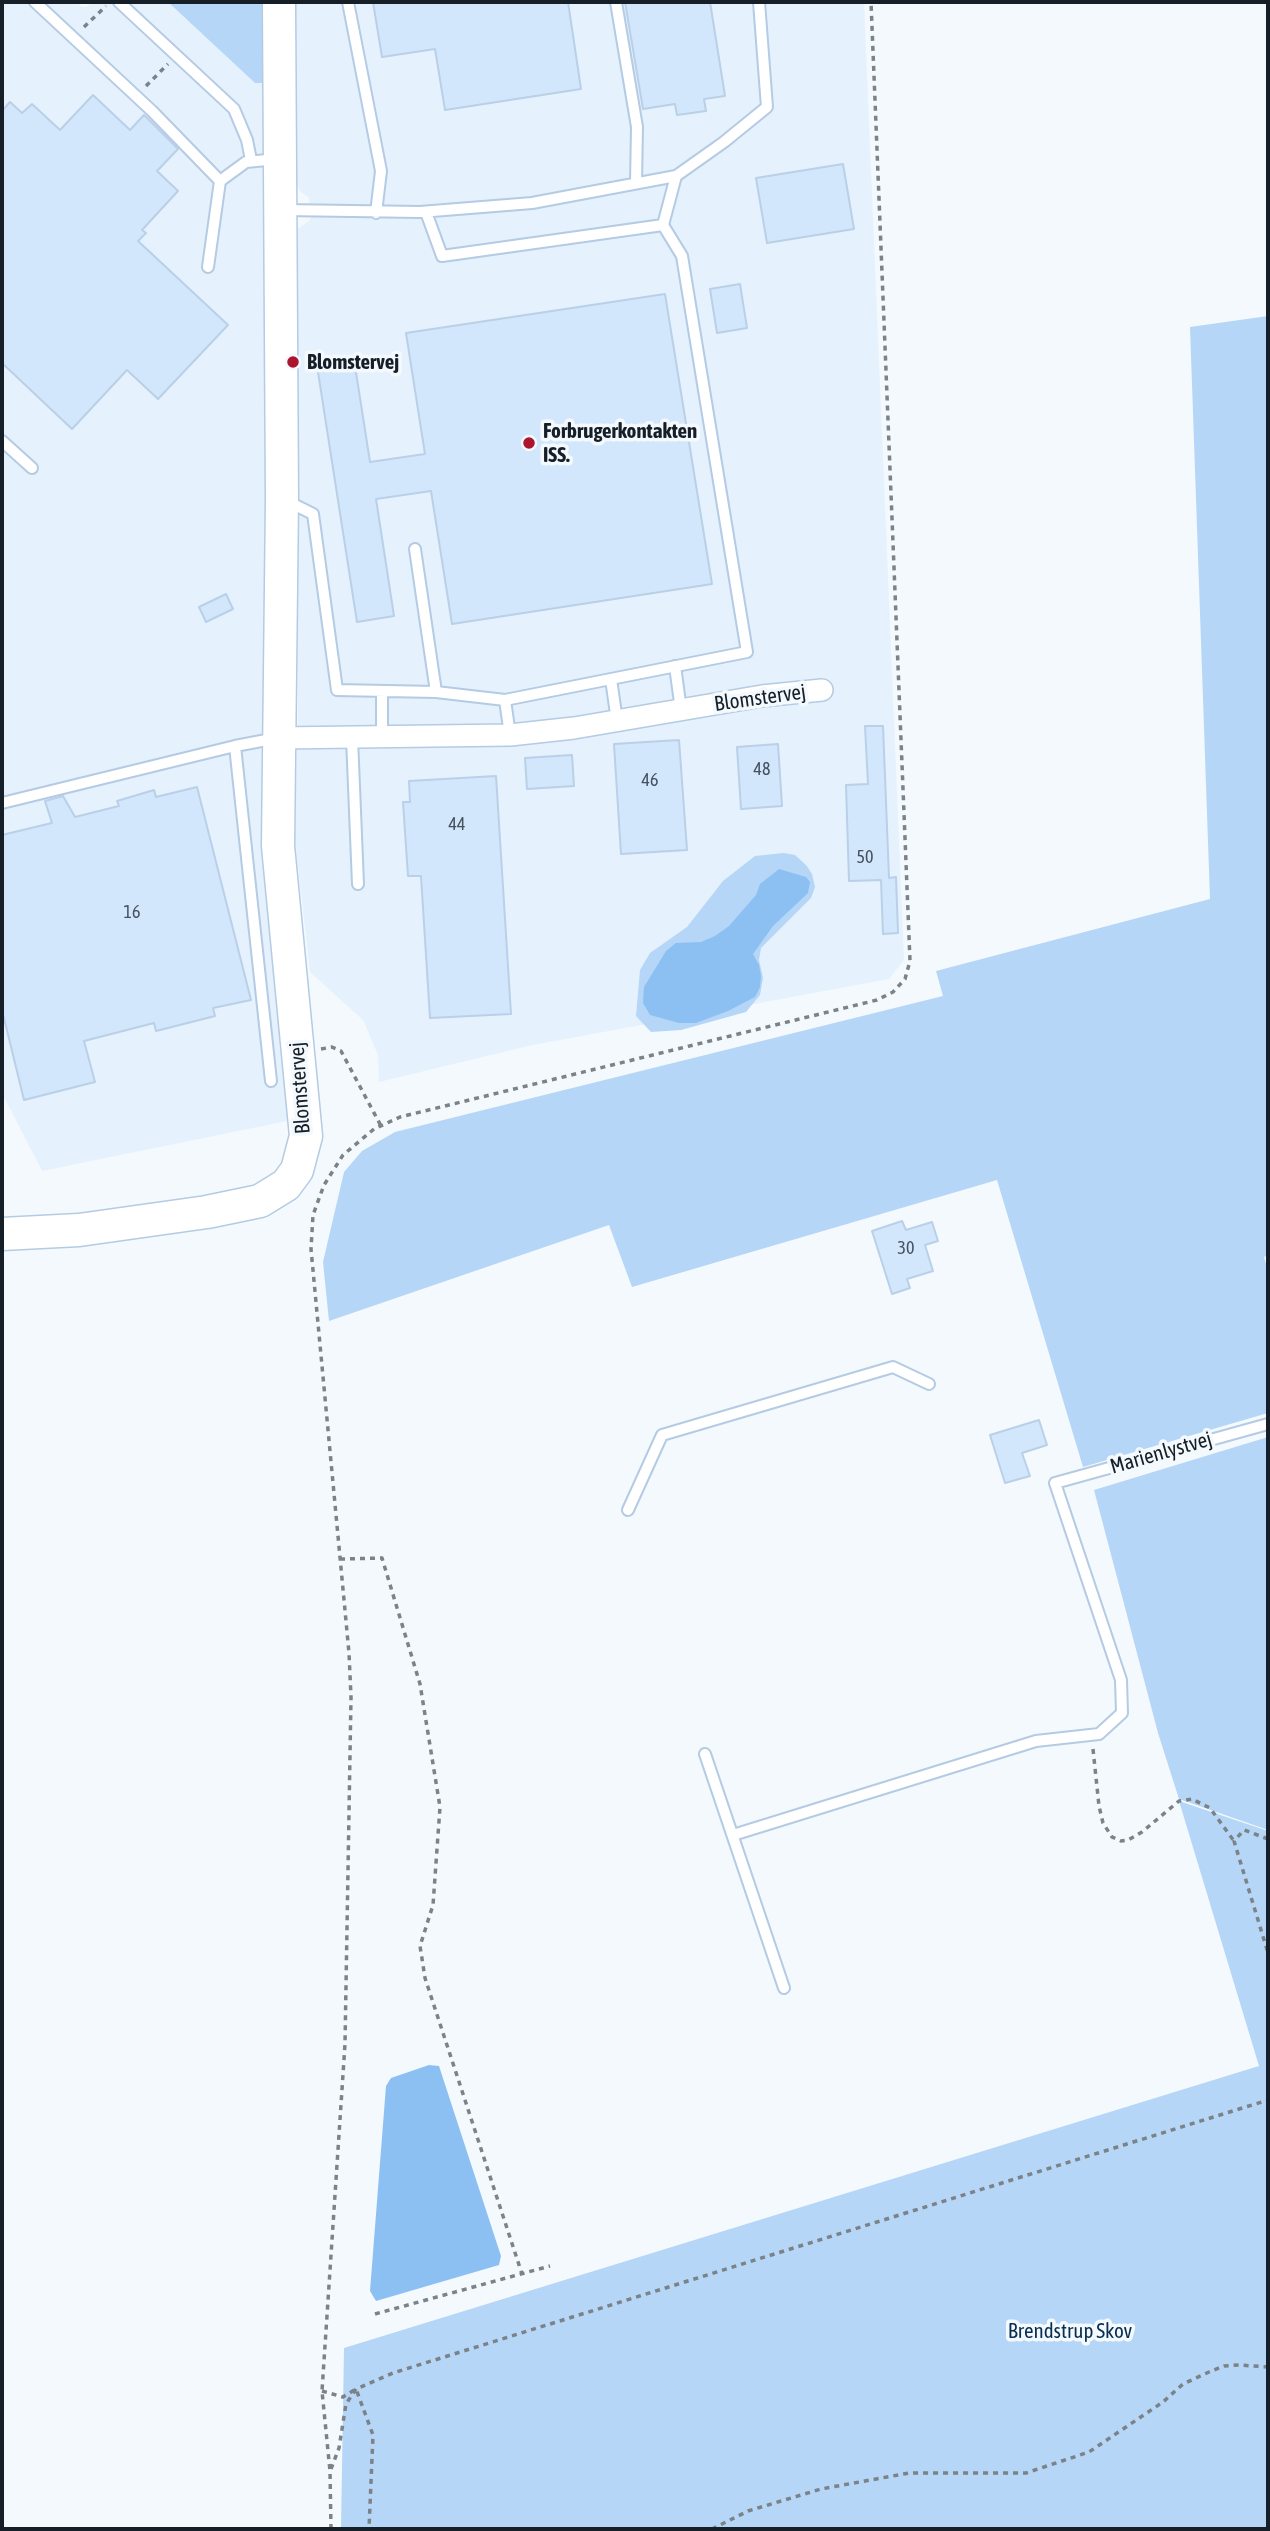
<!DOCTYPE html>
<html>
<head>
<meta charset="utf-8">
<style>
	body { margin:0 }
	#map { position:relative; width:1270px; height:2531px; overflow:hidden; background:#f4f9fe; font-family:"Asap Condensed",sans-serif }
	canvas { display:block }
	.frame { position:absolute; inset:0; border:4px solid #161f27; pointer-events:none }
</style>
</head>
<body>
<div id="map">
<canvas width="1270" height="2531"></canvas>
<div class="frame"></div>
</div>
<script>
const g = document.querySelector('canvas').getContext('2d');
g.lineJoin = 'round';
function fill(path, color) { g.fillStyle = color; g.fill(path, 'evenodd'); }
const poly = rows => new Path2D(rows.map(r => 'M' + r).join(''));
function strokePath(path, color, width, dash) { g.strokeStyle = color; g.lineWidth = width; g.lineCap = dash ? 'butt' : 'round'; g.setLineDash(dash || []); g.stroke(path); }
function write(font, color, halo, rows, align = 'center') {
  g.font = font + ' "Asap Condensed",sans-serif'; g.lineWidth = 7; g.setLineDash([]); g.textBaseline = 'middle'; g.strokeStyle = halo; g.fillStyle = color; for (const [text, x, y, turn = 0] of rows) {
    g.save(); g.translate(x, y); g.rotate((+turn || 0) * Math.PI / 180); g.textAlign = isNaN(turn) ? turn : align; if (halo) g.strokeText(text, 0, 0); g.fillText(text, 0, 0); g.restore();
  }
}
const built = poly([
	[2,2,76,2,82,7,88,6,91,2,168,2,255,83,266,83,266,720,292,1120,42,1171,2,1093],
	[292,2,864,2,904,960,889,979,528,1046,379,1082,378,1055,363,1020,310,972,295,839,298,705,292,233,310,220,309,198,301,192,292,177]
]);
const green = poly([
	[168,2,264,2,266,83,255,83],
	[1268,316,1268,1255,1264,1257,1268,1271,1268,1413,1083,1467,997,1180,632,1287,609,1225,329,1321,323,1262,344,1172,362,1151,395,1132,943,996,936,971,1210,899,1190,327],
	[784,853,795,855,806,865,812,874,815,887,811,898,761,948,759,960,763,978,760,995,746,1012,681,1030,651,1032,636,1016,640,970,650,953,687,927,723,881,755,856],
	[1268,1437,1268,1830,1179,1799,1158,1733,1094,1490],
	[1179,1801,1268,1831,1268,2529,341,2529,344,2348,1259,2066]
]);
const water = poly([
	[779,869,806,877,810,882,808,893,773,926,753,954,759,965,761,976,760,987,755,997,728,1011,696,1023,679,1023,650,1015,643,1003,644,987,666,951,676,943,701,942,715,936,729,926,756,895,760,884],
	[429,2065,439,2066,501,2256,499,2265,376,2301,370,2291,386,2086,391,2078]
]);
const building = poly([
	[373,2,568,2,581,89,445,110,435,49,382,57,373,2],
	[625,2,710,2,725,96,704,99,706,111,677,115,675,104,643,109,625,2],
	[93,95,130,130,144,115,178,149,157,171,178,191,142,230,146,233,138,241,228,325,158,399,127,370,72,429,2,363,2,111,10,102,22,113,32,104,60,130,93,95],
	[843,164,854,229,767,243,756,178,843,164],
	[740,284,747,328,717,333,710,289,740,284],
	[665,294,712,584,452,624,431,491,376,499,394,616,357,622,318,372,355,366,370,462,425,454,406,333,665,294],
	[226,594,233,609,206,622,199,607,226,594],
	[865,726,883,726,889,878,896,877,898,933,883,934,881,880,849,881,846,785,868,784,865,726],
	[679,740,687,850,621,854,614,744,679,740],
	[778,744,782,806,741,809,737,747,778,744],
	[572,755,574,786,527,789,525,758,572,755],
	[496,776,511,1014,430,1018,421,876,408,876,403,802,410,802,409,781,496,776],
	[197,787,251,1000,213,1008,215,1016,156,1031,154,1023,84,1041,95,1082,24,1100,2,1010,2,835,52,823,45,801,63,796,75,817,119,806,117,801,154,790,156,797,197,787],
	[902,1221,906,1230,932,1222,938,1241,925,1245,933,1271,907,1279,910,1288,892,1294,872,1231,902,1221],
	[1039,1420,1047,1445,1022,1453,1030,1476,1005,1483,990,1435,1039,1420]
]);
const path = poly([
	[84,27,106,6],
	[146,86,168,64],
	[321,1049,332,1047,341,1051,381,1126],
	[340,1559,382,1558,420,1684,440,1807,433,1905,420,1946,425,1978,522,2274],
	[1093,1749,1099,1806,1103,1823,1112,1837,1121,1841,1128,1840,1142,1832,1179,1801,1192,1799,1210,1808,1234,1841],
	[1268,1839,1244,1830,1234,1841,1268,1953],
	[375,2314,550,2266],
	[322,2391,343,2397,356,2389,373,2435,369,2529],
	[331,2469,339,2448,346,2404,356,2389,393,2373,1268,2100],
	[331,2529,330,2471,322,2391,345,2044,351,1697,349,1653,311,1249,313,1215,324,1185,343,1155,374,1129,400,1117,877,1000,893,992,905,979,910,961,871,2],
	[712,2529,748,2511,821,2489,909,2473,1026,2473,1089,2452,1163,2402,1183,2384,1209,2372,1224,2366,1239,2365,1268,2367]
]);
const lane = poly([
	[35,2,152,111,220,181],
	[119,2,234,109,247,140,251,160],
	[348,2,381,171,376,213],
	[616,2,637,127,636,183],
	[283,210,420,212,532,203,676,176,724,142,767,107,759,2],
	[426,212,442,256,663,225,676,176],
	[208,267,220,181,246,162,278,159],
	[2,441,32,468],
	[287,501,313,514,337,690,436,692,505,700,747,652,682,256,663,225],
	[415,549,436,692],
	[675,666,681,710],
	[611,679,617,721],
	[382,691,382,737],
	[505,700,510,735],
	[352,738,358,884],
	[235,746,271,1081],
	[2,803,235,746,277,738],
	[628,1510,662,1435,893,1367,929,1384],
	[705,1754,784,1988],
	[733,1835,1036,1741,1099,1734,1122,1713,1121,1680,1055,1483,1268,1424]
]);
const street = poly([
	[279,738,510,735,574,728,762,696,822,690]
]);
const secondary = poly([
	[2,1234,79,1230,207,1212,260,1201,286,1185,297,1170,306,1136,278,846,282,499,279,2]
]);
const markers = [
	[293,362,7,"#ab152e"],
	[529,443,7,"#ab152e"]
];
const numberNames = [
	["48",762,769],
	["46",650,780],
	["44",457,824],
	["50",865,857],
	["16",132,912],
	["30",906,1248]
];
const poiNames = [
	["Blomstervej",307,362],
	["Forbrugerkontakten",543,431],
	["ISS.",543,455]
];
const streetNames = [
	["Blomstervej",760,698,-8],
	["Blomstervej",300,1088,-94],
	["Marienlystvej",1161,1453,-16]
];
const parkNames = [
	["Brendstrup Skov",1070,2331]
];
fill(built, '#e5f1fd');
fill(green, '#b5d6f7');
fill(water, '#8dc0f2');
fill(building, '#d3e7fc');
strokePath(building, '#b9d0e8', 2);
strokePath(lane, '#b4cbe3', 14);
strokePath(street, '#b4cbe3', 24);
strokePath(secondary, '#b4cbe3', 35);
strokePath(path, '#7b8288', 3.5, [5, 5]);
strokePath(lane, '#fff', 10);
strokePath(street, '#fff', 21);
strokePath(secondary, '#fff', 32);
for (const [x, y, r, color] of markers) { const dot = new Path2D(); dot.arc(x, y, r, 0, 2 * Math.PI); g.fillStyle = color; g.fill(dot); strokePath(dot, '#f4f9fe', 2.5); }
write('18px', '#45515c', null, numberNames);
write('bold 21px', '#161f27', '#f4f9fe', poiNames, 'left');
write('21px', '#161f27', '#f4f9fe', streetNames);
write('21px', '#092f50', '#f4f9fe', parkNames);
</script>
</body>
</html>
